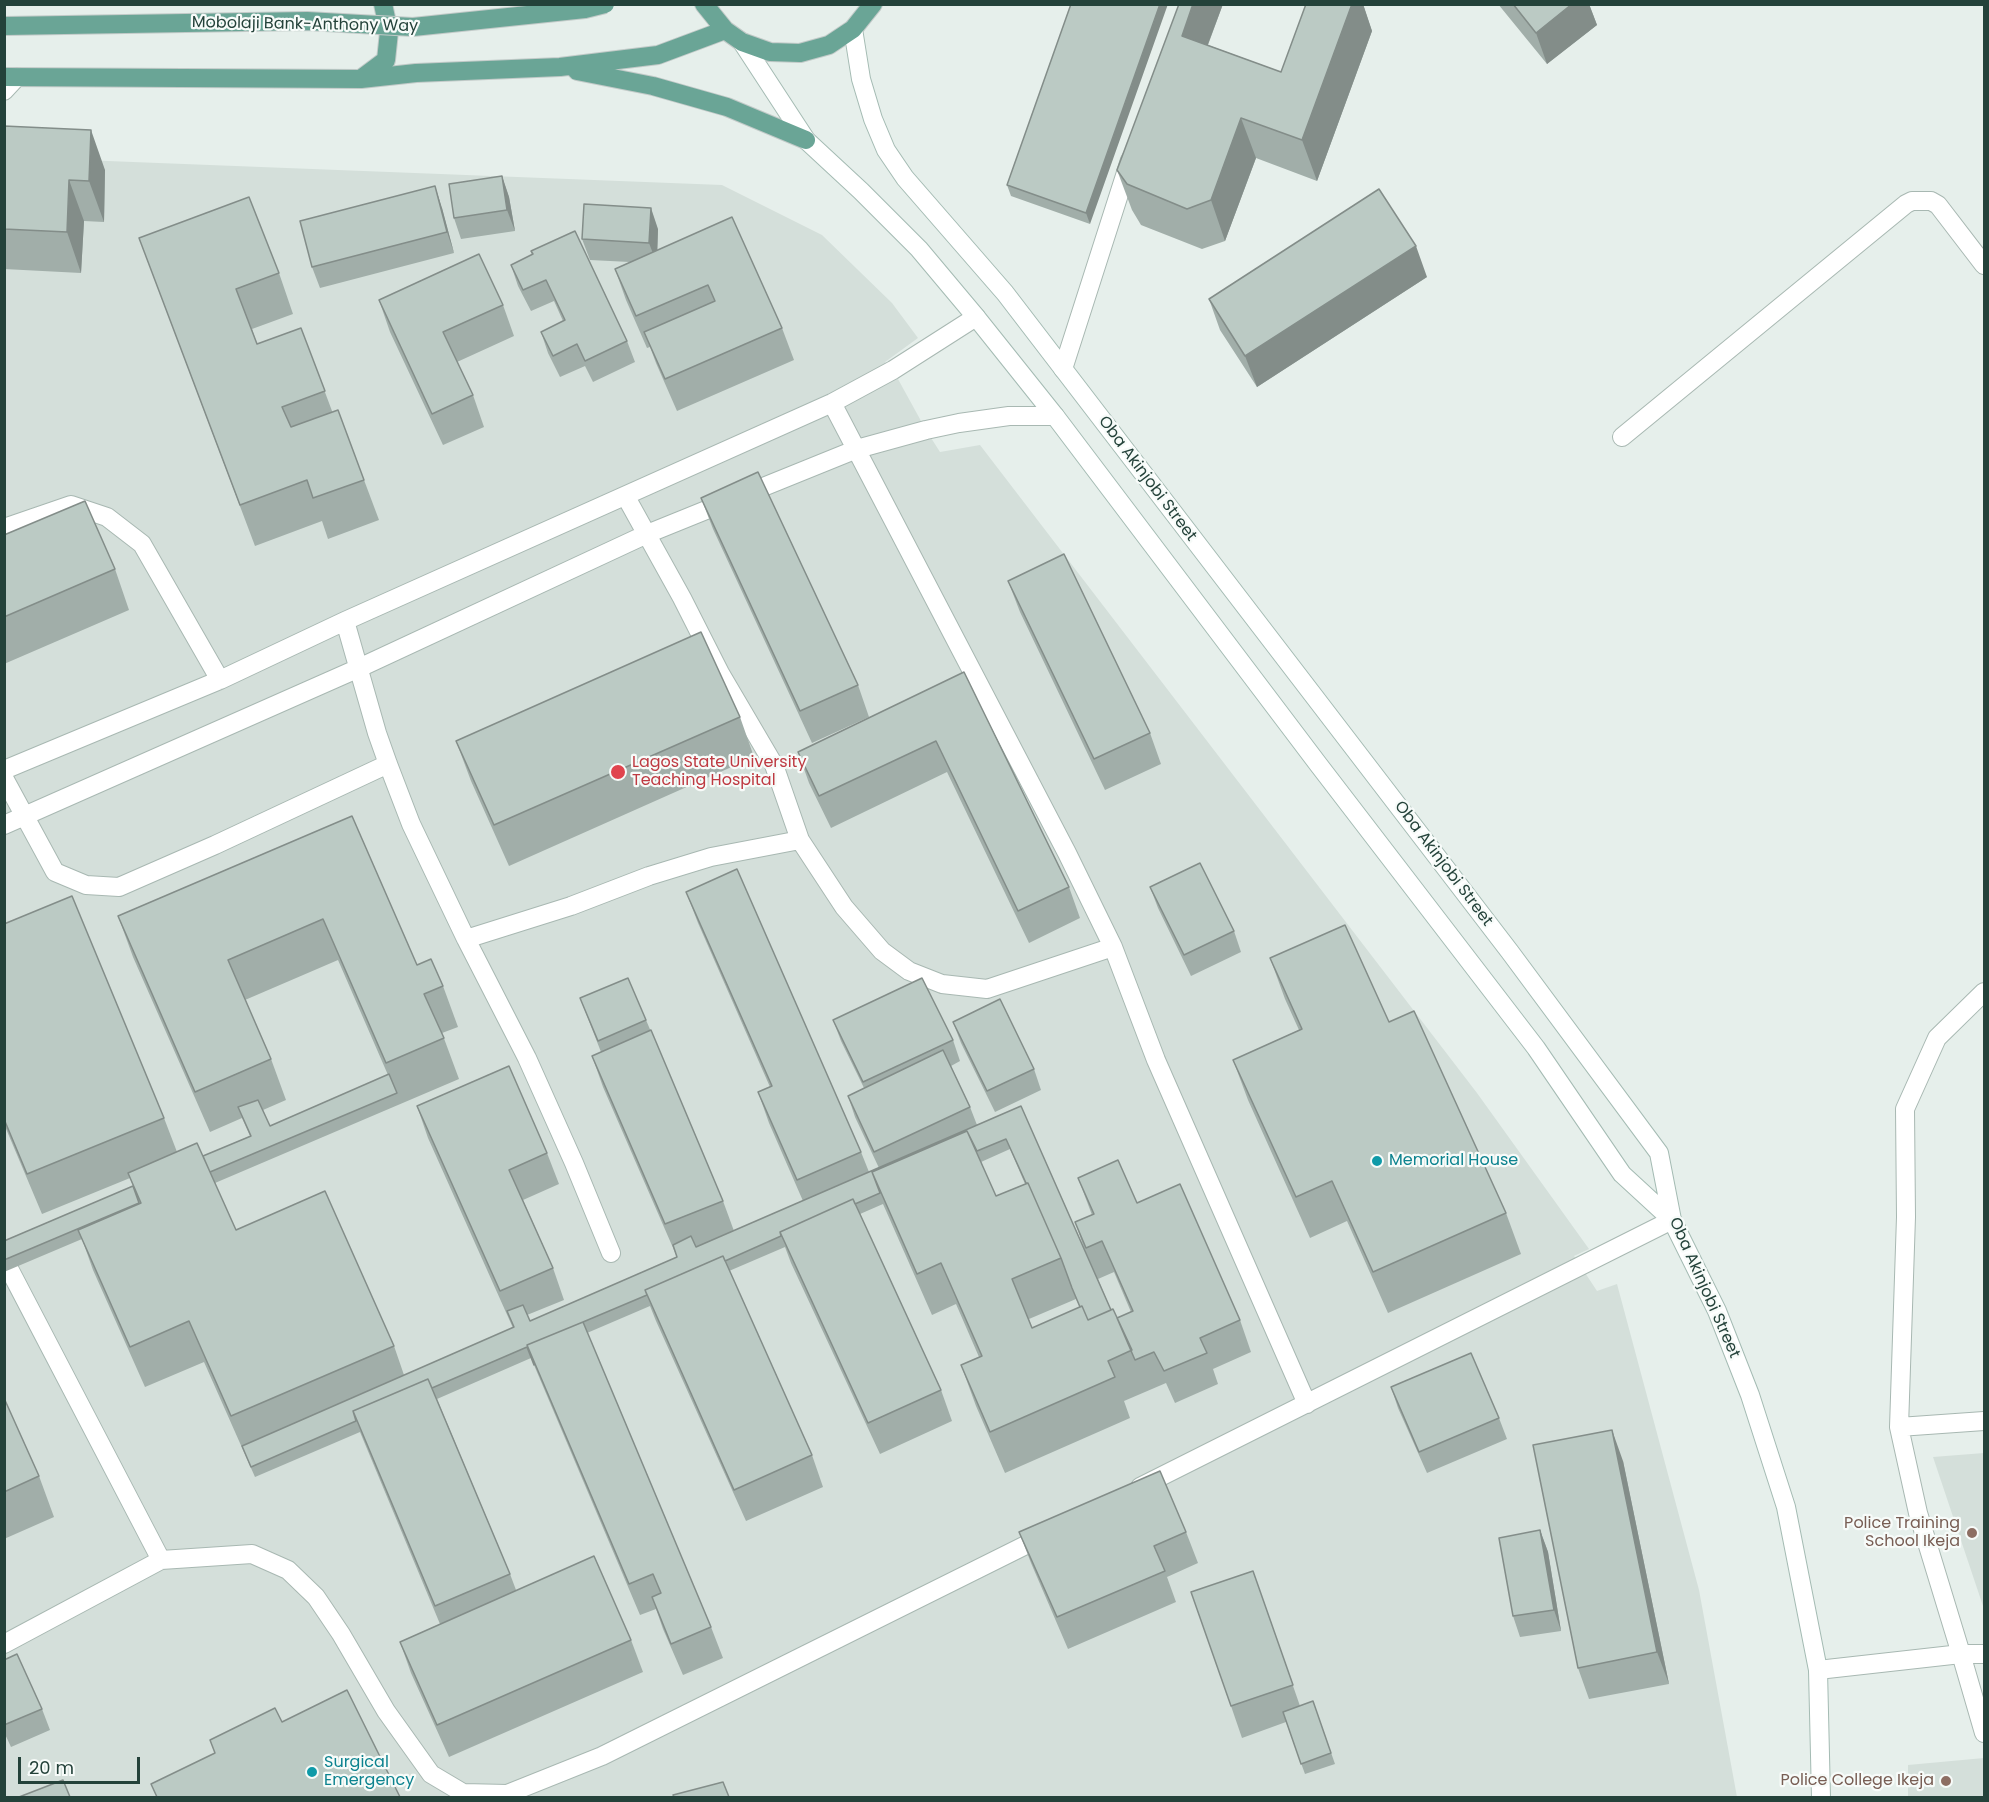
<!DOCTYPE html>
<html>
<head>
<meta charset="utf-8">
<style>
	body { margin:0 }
	#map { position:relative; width:1989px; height:1802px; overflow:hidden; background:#e6efeb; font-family:Poppins,sans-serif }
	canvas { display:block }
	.frame { position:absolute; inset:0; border:6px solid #24423a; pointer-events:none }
	.scale { position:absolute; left:18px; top:1757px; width:122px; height:27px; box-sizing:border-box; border:3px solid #24423a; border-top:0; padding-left:8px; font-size:18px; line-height:21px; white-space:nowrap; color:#24423a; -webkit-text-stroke:4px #f7fbf9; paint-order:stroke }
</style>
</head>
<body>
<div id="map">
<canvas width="1989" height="1802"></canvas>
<div class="frame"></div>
<div class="scale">20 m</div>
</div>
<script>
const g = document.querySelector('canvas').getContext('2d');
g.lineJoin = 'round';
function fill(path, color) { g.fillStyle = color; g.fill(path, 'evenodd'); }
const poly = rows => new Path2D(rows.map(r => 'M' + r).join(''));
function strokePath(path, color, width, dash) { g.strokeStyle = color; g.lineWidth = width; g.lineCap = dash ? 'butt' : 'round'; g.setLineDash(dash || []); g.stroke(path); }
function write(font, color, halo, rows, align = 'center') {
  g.font = font + ' Poppins,sans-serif'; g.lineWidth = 4.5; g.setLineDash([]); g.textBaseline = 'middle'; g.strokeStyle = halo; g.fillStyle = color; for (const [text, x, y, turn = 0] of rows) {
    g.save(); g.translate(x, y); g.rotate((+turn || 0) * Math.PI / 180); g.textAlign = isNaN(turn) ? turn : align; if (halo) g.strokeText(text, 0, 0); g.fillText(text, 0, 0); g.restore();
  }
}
const built = poly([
	[5,157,722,185,822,235,892,303,918,338,885,362,893,370,926,430,940,452,980,445,1477,1093,1589,1249,1574,1256,1597,1291,1617,1284,1699,1590,1737,1797,5,1798],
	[1984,1453,1984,1609,1933,1457],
	[1984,1758,1984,1797,1908,1797,1908,1765]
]);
const lane = poly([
	[4,91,17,77],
	[1063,369,1130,160],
	[832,403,1067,853,1113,947,1156,1060,1307,1404],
	[626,497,682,598,720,673,774,765,800,840,844,907,882,951,909,971,942,984,987,989,1113,947],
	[4,528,71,505,107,517,142,544,220,680],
	[345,621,377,733,388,764,411,824,466,939,571,906,649,876,711,857,800,840],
	[4,770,220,680,345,621,832,403,893,370,976,317],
	[4,778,55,872,86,885,119,887,215,845,388,764],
	[4,825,359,668,647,534,857,449,926,430,959,423,1009,416,1055,416],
	[466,939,527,1058,574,1163,611,1253],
	[4,1259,161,1560],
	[1140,1487,1672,1220],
	[4,1644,161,1560,252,1554,288,1570,316,1597,341,1634,386,1711,431,1774,463,1793,507,1794,602,1756,1046,1535],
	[1984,1654,1961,1654,1984,1733]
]);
const street = poly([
	[1622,437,1906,204,1912,201,1931,201,1938,205,1984,265],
	[1899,1427,1984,1421],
	[1818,1670,1961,1654,1918,1513,1899,1427,1906,1217,1905,1109,1937,1038,1984,992]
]);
const secondary = poly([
	[853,29,861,79,873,119,886,150,905,178,1005,293,1510,952,1659,1153,1672,1220,1717,1311,1750,1395,1786,1507,1818,1670,1821,1798],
	[742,42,806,140,861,191,919,249,976,317,1055,416,1318,764,1536,1048,1622,1174,1672,1220]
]);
const primary = poly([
	[704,4,725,30,742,42,770,52,800,53,829,45,853,29,873,4],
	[577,71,653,86,727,107,806,140],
	[4,77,361,79,416,73,560,67,658,55,725,30],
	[362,78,386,60,389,32,383,4]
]);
const primaryBridge = poly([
	[4,26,307,21,413,27,585,9,605,4]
]);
const wall = poly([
	[1071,4,1090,224,1011,196,1007,185],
	[1223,4,1208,45,1281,72,1306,4,1363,4,1372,31,1317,181,1256,158,1225,241,1202,249,1141,225,1132,210,1117,170],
	[1498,4,1589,4,1597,25,1547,64],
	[4,126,105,170,104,222,84,221,81,273,4,269],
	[502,176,509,197,515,231,461,239,454,218],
	[442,208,454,253,320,288,312,267],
	[658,229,657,250,782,328,794,360,677,411,656,363,650,347,647,348,626,300,615,269,630,262,590,260,582,239],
	[139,238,279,273,293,314,252,329,257,344,301,328,332,411,364,480,379,520,328,539,322,521,255,546],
	[531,251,627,341,635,362,593,382,585,366,560,377,548,353,541,332,563,321,554,301,531,311,518,286,511,265,532,255],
	[1427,277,1257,387,1220,330,1209,299],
	[379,300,503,305,514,336,457,362,473,395,484,427,443,445,390,332],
	[701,498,858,685,869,717,812,743,713,529],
	[4,535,115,569,129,610,4,664],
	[1008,581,1150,733,1161,764,1105,790,1020,612],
	[964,672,1069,887,1080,918,1029,943,947,772,831,828,809,783,798,752],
	[740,717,754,757,509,866,471,781,456,741],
	[352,816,417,965,443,986,458,1027,442,1033,459,1079,215,1183,236,1230,394,1346,404,1375,513,1328,428,1138,417,1106,547,1153,559,1184,523,1200,553,1268,564,1300,527,1315,530,1321,677,1257,603,1087,592,1056,601,1052,580,998,646,1020,723,1201,734,1231,803,1201,769,1123,758,1092,770,1087,698,923,686,892,861,1152,869,1172,879,1168,855,1117,848,1096,864,1088,841,1041,833,1020,953,1040,960,1061,951,1066,970,1107,977,1125,1021,1106,1084,1248,1075,1222,1092,1215,1078,1178,1137,1203,1240,1320,1251,1352,1213,1369,1218,1384,1175,1403,1166,1383,1124,1401,1130,1418,1005,1473,976,1406,961,1365,979,1357,956,1304,932,1315,883,1204,860,1214,941,1390,952,1421,880,1454,791,1263,785,1247,729,1271,812,1455,823,1487,746,1521,656,1321,650,1306,587,1333,711,1627,723,1658,683,1675,663,1629,656,1609,640,1615,531,1358,437,1399,510,1574,516,1590,631,1640,643,1672,449,1757,411,1673,400,1642,440,1624,360,1432,255,1477,204,1362,145,1387,93,1270,82,1239,4,1272,4,1241,133,1186,130,1178,42,1214,4,1124,4,924,164,1118,177,1152,203,1156,250,1136,242,1118,210,1132,133,957,118,916],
	[338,960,388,1075,270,1126,263,1110,286,1100,271,1059,245,1000],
	[1010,1149,1025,1184,996,1196,981,1162],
	[1114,1272,1131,1312,1117,1318,1111,1310,1098,1279],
	[1076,1299,1080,1307,1032,1328,1029,1319],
	[1150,887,1234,931,1241,952,1191,976,1158,908],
	[1270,958,1389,1022,1506,1213,1521,1254,1388,1313,1347,1221,1310,1238,1248,1100,1233,1060,1299,1030,1285,999],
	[953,1022,1034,1069,1041,1090,995,1112,961,1043],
	[1391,1387,1499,1418,1507,1439,1427,1473,1398,1408],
	[4,1398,39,1476,54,1517,4,1539],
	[1623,1461,1669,1684,1589,1699,1578,1668],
	[1540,1530,1548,1552,1561,1631,1520,1637,1513,1616],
	[1019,1532,1186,1532,1198,1563,1167,1577,1176,1602,1068,1649,1031,1563],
	[1253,1571,1300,1706,1313,1701,1335,1764,1305,1774,1286,1722,1242,1738,1231,1706],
	[4,1660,42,1709,50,1730,11,1747,4,1732]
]);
const shadedWall = poly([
	[1160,4,1168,4,1090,224,1086,213],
	[1193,4,1223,4,1196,76,1182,36],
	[1352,4,1363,4,1372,31,1317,181,1302,140],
	[1572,4,1589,4,1597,25,1547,64,1536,33],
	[1241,118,1256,158,1225,241,1211,200],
	[91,130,105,170,104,222,89,181],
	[502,176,509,197,515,231,507,210],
	[69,180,84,221,81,273,67,232],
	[435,186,442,208,454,253,447,232],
	[651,208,658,229,657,264,649,243],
	[1416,246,1427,277,1257,387,1245,356],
	[1612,1430,1623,1461,1669,1684,1657,1652],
	[1540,1530,1548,1552,1561,1631,1554,1610]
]);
const building = poly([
	[1071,4,1160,4,1086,213,1007,185,1071,4],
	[1179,4,1193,4,1182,36,1281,72,1306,4,1352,4,1302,140,1241,118,1211,200,1187,209,1127,184,1117,170,1179,4],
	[1513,4,1572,4,1536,33,1513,4],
	[4,126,91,130,89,181,69,180,67,232,4,229,4,126],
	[502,176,507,210,454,218,449,184,502,176],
	[435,186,447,232,312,267,300,221,435,186],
	[1379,189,1416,246,1245,356,1209,299,1379,189],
	[249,197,279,273,236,289,257,344,301,328,325,391,282,407,291,427,338,410,364,480,313,498,307,480,240,505,139,238,249,197],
	[584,204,651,208,649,243,582,239,584,204],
	[732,217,782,328,665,379,644,332,715,301,708,285,636,316,615,269,732,217],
	[575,231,627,341,585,361,577,344,553,356,541,332,565,320,546,280,523,290,511,265,533,254,531,251,575,231],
	[479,254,503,305,443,332,473,395,432,414,379,300,479,254],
	[758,472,858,685,800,711,701,498,758,472],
	[85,501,115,569,4,617,4,535,85,501],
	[1064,554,1150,733,1094,759,1008,581,1064,554],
	[701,632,740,717,494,825,456,741,701,632],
	[964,672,1069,887,1018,911,936,741,819,796,798,752,964,672],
	[352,816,417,965,431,959,443,986,424,994,444,1038,386,1063,323,919,228,960,271,1059,195,1092,118,916,352,816],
	[1200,863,1234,931,1184,955,1150,887,1200,863],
	[737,869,861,1152,797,1180,758,1092,772,1086,686,892,737,869],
	[72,896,164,1118,27,1174,4,1119,4,924,72,896],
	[1345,925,1389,1022,1414,1011,1506,1213,1373,1272,1332,1181,1296,1197,1233,1060,1302,1029,1270,958,1345,925],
	[628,978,646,1020,598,1041,580,998,628,978],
	[922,978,953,1040,863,1082,833,1020,922,978],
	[1000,999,1034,1069,987,1091,953,1022,1000,999],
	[651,1030,723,1201,665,1224,592,1056,651,1030],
	[943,1050,970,1107,874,1152,848,1096,943,1050],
	[509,1066,547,1153,509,1170,553,1268,500,1291,417,1106,509,1066],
	[389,1074,397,1093,210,1172,203,1156,251,1136,238,1107,258,1100,270,1126,389,1074],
	[1021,1106,1111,1310,1088,1320,1082,1306,1080,1307,1072,1288,1061,1258,1028,1183,1026,1183,1006,1139,977,1151,967,1131,872,1172,880,1193,855,1204,853,1199,780,1232,781,1236,725,1261,723,1256,645,1290,647,1295,583,1322,527,1345,534,1365,527,1347,432,1388,428,1379,353,1411,356,1421,251,1467,242,1446,514,1327,507,1311,523,1305,530,1321,677,1257,673,1245,691,1236,696,1247,1021,1106],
	[967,1131,996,1196,1028,1183,1061,1258,1012,1279,1032,1328,1082,1306,1088,1320,1113,1309,1132,1350,1108,1361,1115,1377,990,1432,961,1365,982,1356,941,1263,917,1274,872,1172,967,1131],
	[197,1143,236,1230,325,1191,394,1346,231,1416,189,1321,130,1347,78,1230,141,1203,128,1173,197,1143],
	[1118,1160,1137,1203,1180,1184,1240,1320,1200,1338,1207,1353,1164,1371,1154,1352,1135,1360,1117,1318,1133,1311,1102,1241,1086,1248,1075,1222,1094,1214,1078,1178,1118,1160],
	[133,1186,139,1203,4,1260,4,1241,133,1186],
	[853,1199,941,1390,868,1423,780,1232,853,1199],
	[723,1256,812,1455,734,1490,645,1290,723,1256],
	[583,1322,711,1627,671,1644,652,1597,661,1593,653,1574,629,1584,527,1345,583,1322],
	[1471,1353,1499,1418,1419,1452,1391,1387,1471,1353],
	[428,1379,510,1574,435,1606,353,1411,428,1379],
	[4,1398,39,1476,4,1492,4,1398],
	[1612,1430,1657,1652,1578,1668,1533,1445,1612,1430],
	[1160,1471,1186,1532,1154,1546,1165,1571,1057,1617,1019,1532,1160,1471],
	[1540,1530,1554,1610,1513,1616,1499,1538,1540,1530],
	[594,1556,631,1640,437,1725,400,1642,594,1556],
	[1253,1571,1293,1685,1231,1706,1191,1592,1253,1571],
	[17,1654,42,1709,4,1725,4,1660,17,1654],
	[347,1690,400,1797,157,1797,151,1784,215,1753,210,1740,275,1708,282,1722,347,1690],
	[1313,1701,1331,1753,1301,1764,1283,1712,1313,1701],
	[63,1780,70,1797,19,1797,63,1780],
	[723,1782,729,1797,674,1797,673,1795,723,1782]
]);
const markers = [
	[618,772,8,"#e0444e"],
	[1377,1161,6,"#0f9aa8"],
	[1972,1533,6,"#8d6e63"],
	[312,1772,6,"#0f9aa8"],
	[1946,1781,6,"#8d6e63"]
];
const streetNames = [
	["Mobolaji Bank-Anthony Way",305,25,1],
	["Oba Akinjobi Street",1147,479,53],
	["Oba Akinjobi Street",1443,864,53],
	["Oba Akinjobi Street",1704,1288,66]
];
const healthNames = [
	["Lagos State University",632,763],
	["Teaching Hospital",632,781]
];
const cultureNames = [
	["Memorial House",1389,1161],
	["Surgical",324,1763],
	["Emergency",324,1781]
];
const educationNames = [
	["Police Training",1960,1524],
	["School Ikeja",1960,1542],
	["Police College Ikeja",1934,1781]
];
fill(built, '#d4dfda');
strokePath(lane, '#a8b8b2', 20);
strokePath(street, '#a8b8b2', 20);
strokePath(secondary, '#a4bbb3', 20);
strokePath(primary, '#c2cac8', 20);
strokePath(lane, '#fff', 18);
strokePath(street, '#fff', 18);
strokePath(secondary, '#fff', 18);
strokePath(primary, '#6aa596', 18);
strokePath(primaryBridge, '#c2cac8', 20, []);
strokePath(primaryBridge, '#6aa596', 18);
fill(wall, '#a1aea9');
fill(shadedWall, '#838d89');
fill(building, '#bbcac4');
strokePath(building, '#838d89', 1.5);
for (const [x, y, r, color] of markers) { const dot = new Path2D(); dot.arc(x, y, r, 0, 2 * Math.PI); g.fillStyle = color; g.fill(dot); strokePath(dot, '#f7fbf9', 2); }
write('16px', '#24423a', '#f7fbf9', streetNames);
write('16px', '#be3a42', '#f7fbf9', healthNames, 'left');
write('16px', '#0d838f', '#f7fbf9', cultureNames, 'left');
write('16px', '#785e54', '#f7fbf9', educationNames, 'right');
</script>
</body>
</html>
